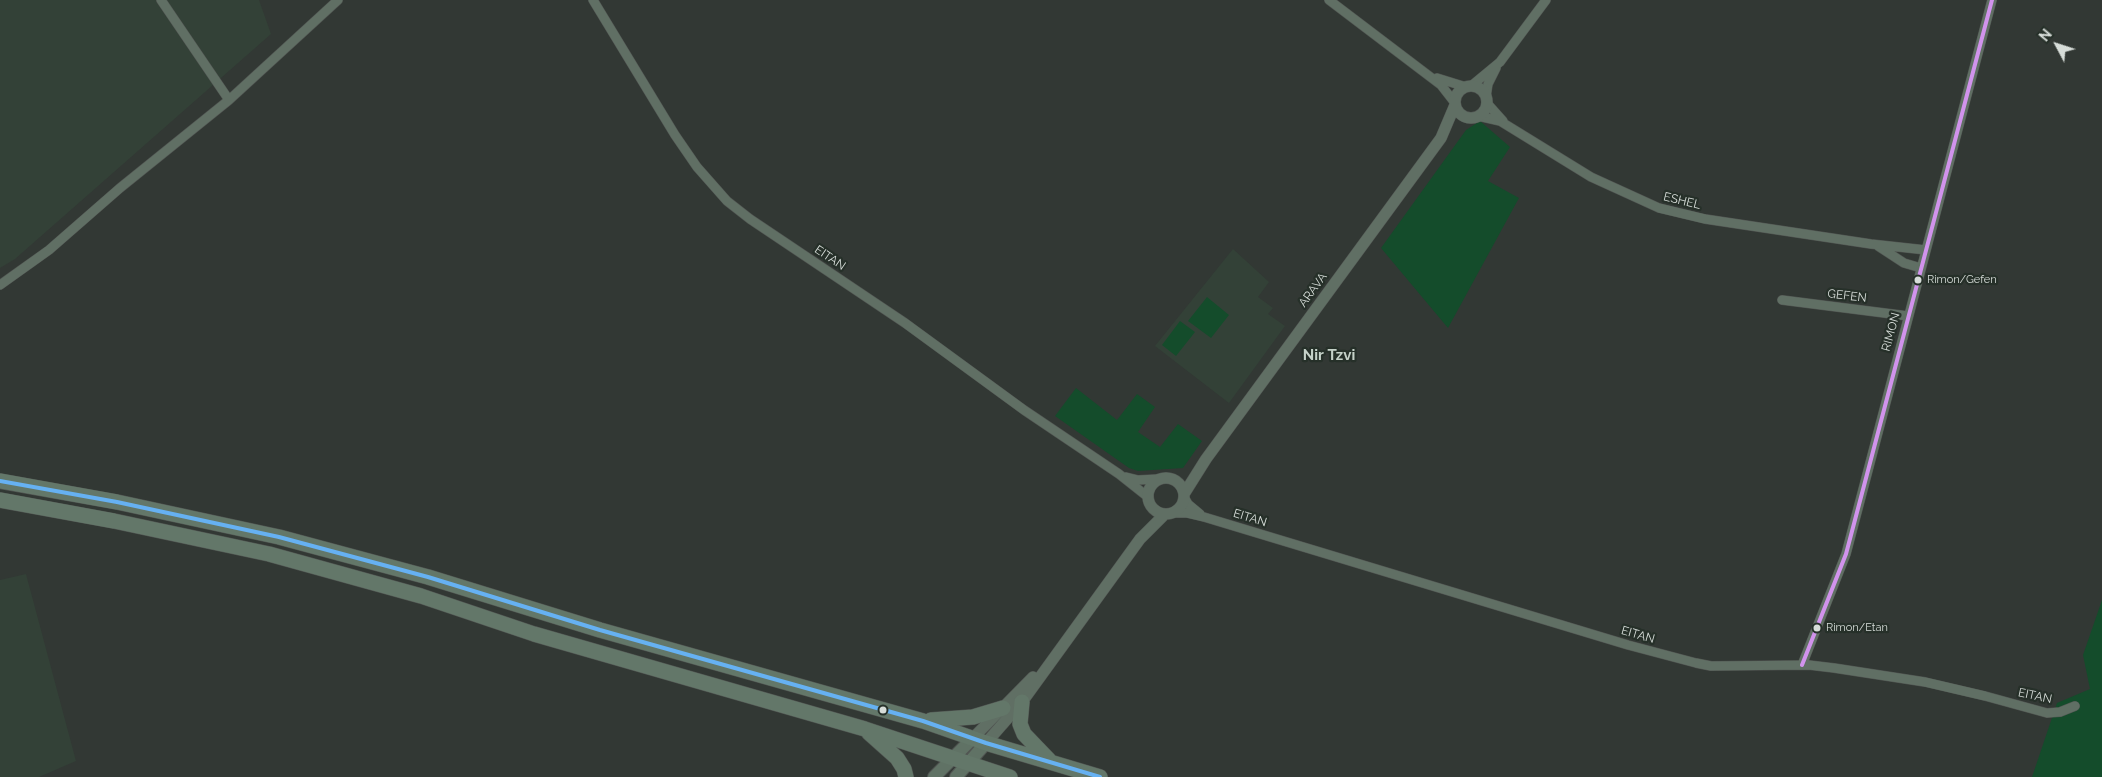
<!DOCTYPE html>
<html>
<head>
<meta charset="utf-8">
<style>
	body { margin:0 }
	#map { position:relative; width:2102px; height:777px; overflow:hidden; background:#323834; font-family:Raleway,sans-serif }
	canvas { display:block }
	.north { position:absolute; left:2032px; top:20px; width:50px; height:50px; -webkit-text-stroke:4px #263029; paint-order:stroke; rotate:310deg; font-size:14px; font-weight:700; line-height:20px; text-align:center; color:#d7ddd9 }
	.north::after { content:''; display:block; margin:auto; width:18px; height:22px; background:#d7ddd9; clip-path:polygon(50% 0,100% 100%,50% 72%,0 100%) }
</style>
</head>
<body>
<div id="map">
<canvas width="2102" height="777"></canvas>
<div class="north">N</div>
</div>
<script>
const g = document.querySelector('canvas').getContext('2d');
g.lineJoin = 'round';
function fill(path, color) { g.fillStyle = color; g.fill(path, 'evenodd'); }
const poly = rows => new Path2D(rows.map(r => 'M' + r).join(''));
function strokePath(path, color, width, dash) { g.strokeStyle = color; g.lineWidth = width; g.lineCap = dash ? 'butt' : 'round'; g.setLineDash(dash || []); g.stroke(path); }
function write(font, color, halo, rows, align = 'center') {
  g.font = font + ' Raleway,sans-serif'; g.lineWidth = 4.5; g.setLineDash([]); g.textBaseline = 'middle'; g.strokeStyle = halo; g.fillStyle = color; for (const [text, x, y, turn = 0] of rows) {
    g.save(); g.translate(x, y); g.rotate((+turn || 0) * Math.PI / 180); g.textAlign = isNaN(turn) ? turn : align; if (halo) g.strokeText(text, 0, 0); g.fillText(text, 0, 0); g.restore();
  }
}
const built = poly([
	[0,0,259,0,271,34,15,259,0,268],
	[1233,249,1269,282,1258,297,1273,308,1268,314,1285,326,1229,403,1155,346],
	[26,574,76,761,39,777,0,777,0,580]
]);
const green = poly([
	[1480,121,1510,147,1488,181,1519,198,1448,328,1381,248,1466,130],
	[1207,297,1229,315,1211,338,1188,321],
	[1180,321,1195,332,1176,356,1162,345],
	[1076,388,1117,420,1137,394,1155,407,1138,432,1160,447,1178,424,1202,441,1183,468,1138,471,1129,468,1055,416],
	[2102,600,2102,777,2032,777,2057,703,2090,689,2083,655]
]);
const minor = poly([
	[161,0,229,100],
	[593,0,675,135,697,167,727,201,750,219,905,323,1024,410,1119,474,1148,497],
	[1329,0,1441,85,1455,103],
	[1437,78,1466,87],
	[1471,86,1500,62,1546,0],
	[1486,97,1488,84,1496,68],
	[1486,102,1503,121],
	[1478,116,1500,121,1591,177,1659,208,1705,219,1871,244,1926,250],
	[1878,246,1904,263,1921,268],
	[0,285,49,250,120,188,229,100,338,0],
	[1782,300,1908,316],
	[1126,477,1138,480,1158,479],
	[1184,497,1188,504,1200,514],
	[1172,513,1187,513,1204,517,1628,645,1696,663,1711,666,1809,665,1834,668,1925,682,1985,696,2047,713,2060,712,2075,706],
	[1802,665,1846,554,1992,0]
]);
const tertiary = poly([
	'1455 102a16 16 0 1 1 32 0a16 16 0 1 1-32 0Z',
	'1148 496a18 18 0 1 1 36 0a18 18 0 1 1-36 0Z',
	[1184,494,1206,459,1441,138,1455,105],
	[972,739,1033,677],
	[986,743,1022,702,1140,539,1165,514]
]);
const secondary = poly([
	[934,777,972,739],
	[956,777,986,743]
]);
const trunk = poly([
	[0,481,117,502,279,537,428,577,600,630,923,721,986,743,1100,777],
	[0,500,114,521,269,554,421,596,534,634,865,729,1010,777],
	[1022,702,1020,724,1024,734,1049,760],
	[931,720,973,717,1003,708],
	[869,733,897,758,904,769,906,777]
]);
const bus1 = poly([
	[1802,665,1846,554,1992,0]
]);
const bus2 = poly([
	[0,481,117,502,279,537,428,577,600,630,923,721,986,743,1100,777]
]);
const markers = [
	[1918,280,4.5,"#d7ddd9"],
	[1817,628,4.5,"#d7ddd9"],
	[883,710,4.5,"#d7ddd9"]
];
const busNames = [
	["Rimon/Gefen",1927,280],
	["Rimon/Etan",1826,628]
];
const streetNames = [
	["ESHEL",1682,201,14],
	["EITAN",830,258,34],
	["ARAVA",1313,290,-54],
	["GEFEN",1847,296,7],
	["RIMON",1891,332,-75],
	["EITAN",1250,518,17],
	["EITAN",1638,635,16],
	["EITAN",2035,696,12]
];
const quarterNames = [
	["Nir Tzvi",1329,355]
];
fill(built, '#334137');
fill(green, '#144c2b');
strokePath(minor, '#515552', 10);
strokePath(tertiary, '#515552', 12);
strokePath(secondary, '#515552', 14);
strokePath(trunk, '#515552', 16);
strokePath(minor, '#606f64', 9);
strokePath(tertiary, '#606f64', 11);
strokePath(secondary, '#607265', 12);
strokePath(trunk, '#637769', 15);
strokePath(bus1, '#d193ec', 4);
strokePath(bus2, '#66b1f2', 4);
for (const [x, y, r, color] of markers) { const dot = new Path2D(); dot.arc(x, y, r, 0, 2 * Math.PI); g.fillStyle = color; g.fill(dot); strokePath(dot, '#263029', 2); }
write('11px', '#d7ddd9', '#263029', busNames, 'left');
write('12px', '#d7ddd9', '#263029', streetNames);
write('bold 15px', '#c5d1c8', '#263029', quarterNames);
</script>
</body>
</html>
